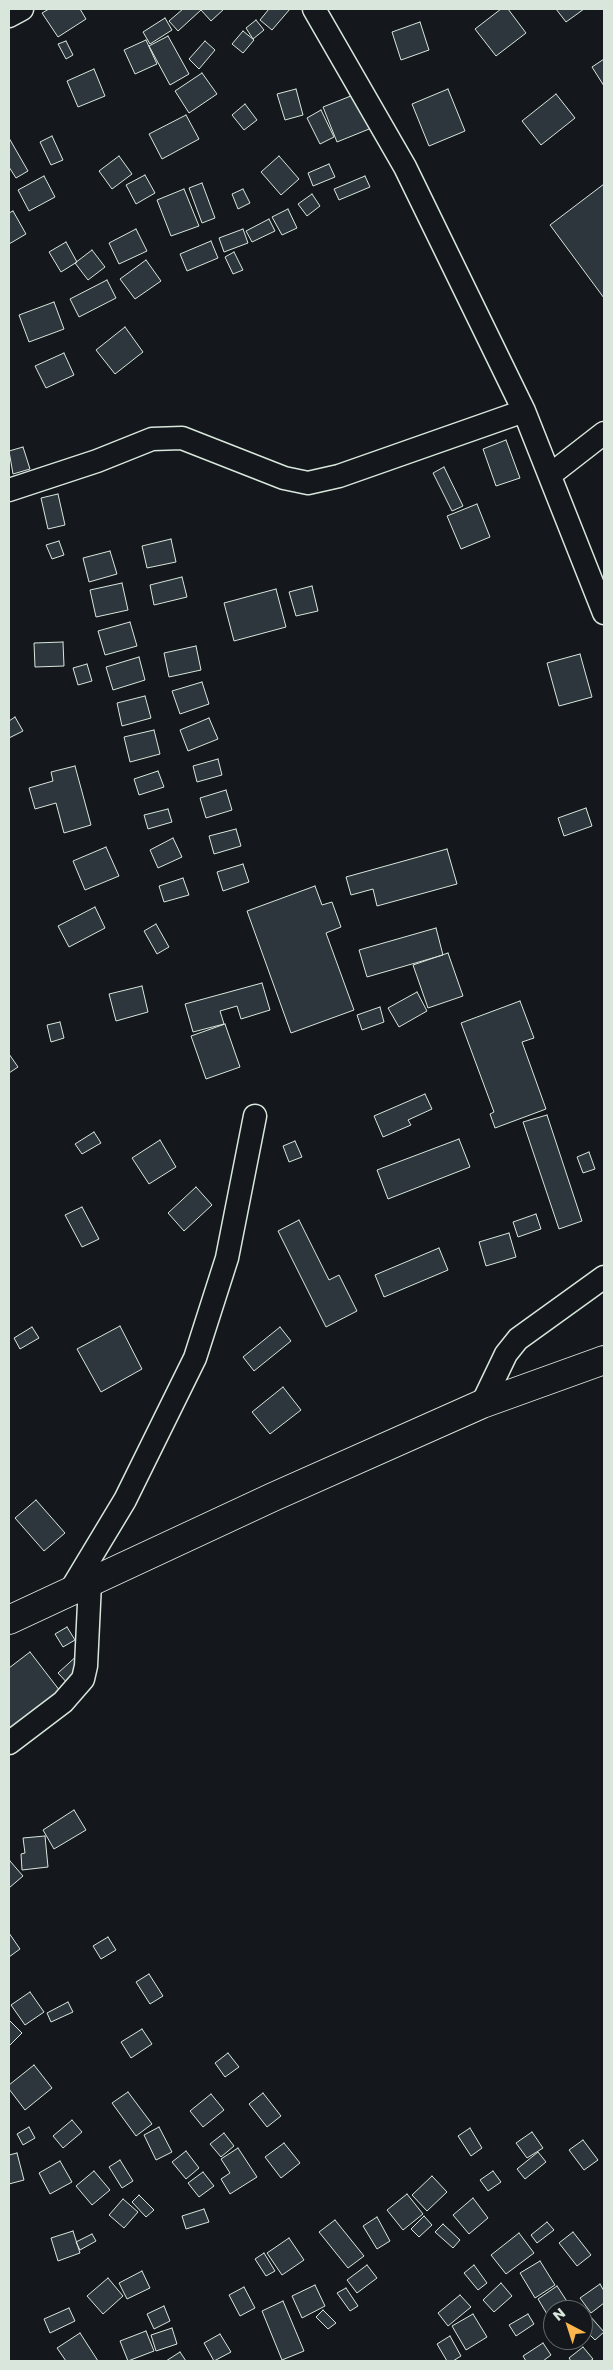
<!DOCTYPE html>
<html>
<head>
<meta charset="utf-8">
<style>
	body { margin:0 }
	#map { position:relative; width:613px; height:2370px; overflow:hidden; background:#14181c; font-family:Poppins,sans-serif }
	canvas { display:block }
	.frame { position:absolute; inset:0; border:10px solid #d8e6dc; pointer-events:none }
	.north { position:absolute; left:543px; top:2300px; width:50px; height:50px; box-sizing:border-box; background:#14181c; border:1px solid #626a69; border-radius:50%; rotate:320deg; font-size:14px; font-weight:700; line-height:20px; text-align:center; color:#d8e6dc }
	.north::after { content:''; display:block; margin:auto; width:18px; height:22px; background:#ffb74d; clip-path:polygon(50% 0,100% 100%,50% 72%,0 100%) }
</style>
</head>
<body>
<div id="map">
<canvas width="613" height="2370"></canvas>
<div class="frame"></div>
<div class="north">N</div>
</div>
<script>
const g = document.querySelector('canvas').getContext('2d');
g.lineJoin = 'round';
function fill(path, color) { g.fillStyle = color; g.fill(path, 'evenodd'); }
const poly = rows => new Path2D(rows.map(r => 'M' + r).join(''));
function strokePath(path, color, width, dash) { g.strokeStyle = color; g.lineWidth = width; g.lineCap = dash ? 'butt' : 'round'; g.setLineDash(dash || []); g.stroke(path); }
const building = poly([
	[49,9,80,9,86,19,58,37,42,13,49,9],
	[183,9,224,9,211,21,201,10,178,31,169,21,183,9],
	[269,9,290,9,272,30,260,20,269,9],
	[501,9,508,9,526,33,496,56,475,29,501,9],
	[556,9,584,9,566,22,556,9],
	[165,18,172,30,150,44,143,32,165,18],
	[256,20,264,30,253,39,246,28,256,20],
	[420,22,429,50,401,60,392,32,420,22],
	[243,31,254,40,243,53,232,44,243,31],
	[168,36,189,74,170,85,149,46,168,36],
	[146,40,157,64,135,74,124,50,146,40],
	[66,41,73,55,66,59,58,44,66,41],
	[205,41,215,50,199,69,189,59,205,41],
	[604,59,604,86,592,67,604,59],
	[94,69,105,96,78,107,67,81,94,69],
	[202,73,217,94,189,113,175,91,202,73],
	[296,89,303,115,285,120,277,94,296,89],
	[448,89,465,131,429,146,412,104,448,89],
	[361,92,374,127,337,142,323,107,361,92],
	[556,94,575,118,541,145,522,121,556,94],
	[245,104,257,120,244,130,232,115,245,104],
	[321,110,334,137,320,144,307,118,321,110],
	[186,115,199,139,162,159,149,134,186,115],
	[52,136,63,160,51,165,40,142,52,136],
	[9,138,28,171,16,178,9,167,9,138],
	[119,156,132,174,112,189,99,171,119,156],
	[279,156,299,179,281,195,261,172,279,156],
	[329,164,335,177,313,186,308,173,329,164],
	[145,175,155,193,136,204,126,185,145,175],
	[44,176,55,197,29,211,18,190,44,176],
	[365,176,370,187,339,200,334,189,365,176],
	[202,183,215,218,202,223,189,188,202,183],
	[604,184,604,298,550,225,604,184],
	[184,189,199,226,171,236,157,200,184,189],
	[243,189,250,203,238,209,232,194,243,189],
	[312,194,320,206,307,216,298,204,312,194],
	[288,209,297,228,282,235,272,217,288,209],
	[13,211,26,234,9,244,9,213,13,211],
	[269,219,275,231,252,242,246,231,269,219],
	[136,229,147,251,119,264,109,243,136,229],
	[243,229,248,243,224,252,219,238,243,229],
	[211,241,218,258,187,271,180,254,211,241],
	[66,242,77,262,61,272,49,252,66,242],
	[92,250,105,267,88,280,75,263,92,250],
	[234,252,243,270,233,274,225,257,234,252],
	[146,260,161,281,135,299,120,279,146,260],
	[107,280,116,298,79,317,70,299,107,280],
	[54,302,64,329,29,342,19,315,54,302],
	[125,327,143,352,115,374,96,350,125,327],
	[64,353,74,375,46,388,35,366,64,353],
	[506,440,520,478,496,486,483,449,506,440],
	[23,447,30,469,13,474,9,451,23,447],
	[444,467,463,506,452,511,433,473,444,467],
	[58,494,65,525,48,529,41,498,58,494],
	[477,504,490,537,461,549,447,516,477,504],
	[171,539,176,562,147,568,142,546,171,539],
	[59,541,64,555,52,559,46,545,59,541],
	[110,551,117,574,89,582,83,558,110,551],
	[182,577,187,597,154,605,150,585,182,577],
	[122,583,128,610,96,617,90,590,122,583],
	[312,586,318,611,296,616,289,592,312,586],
	[276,589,286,627,234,641,224,603,276,589],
	[130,622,137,646,105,655,98,631,130,622],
	[63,642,64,666,35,667,34,643,63,642],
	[196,646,201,670,169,677,164,653,196,646],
	[580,654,592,697,559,706,547,663,580,654],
	[139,657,145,680,113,690,106,667,139,657],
	[87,664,92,681,78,685,73,668,87,664],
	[202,682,209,704,180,714,172,691,202,682],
	[145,696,151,718,122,726,117,703,145,696],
	[15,717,23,731,9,738,9,721,15,717],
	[209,718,218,739,188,751,180,730,209,718],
	[154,730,160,754,130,762,124,737,154,730],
	[218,759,222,775,197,782,193,766,218,759],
	[75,766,91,825,64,833,56,803,35,809,29,788,53,781,51,772,75,766],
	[158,771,164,787,139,795,134,779,158,771],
	[226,790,232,810,206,818,200,798,226,790],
	[586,808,592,826,564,836,558,818,586,808],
	[168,809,172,822,148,829,144,815,168,809],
	[236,829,241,846,214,854,209,836,236,829],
	[173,838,182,857,158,868,150,850,173,838],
	[106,847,119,876,85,890,73,861,106,847],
	[447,849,457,884,377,906,373,889,351,895,346,877,447,849],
	[243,864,249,882,223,891,217,872,243,864],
	[183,878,189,895,164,902,159,886,183,878],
	[315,886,322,905,332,902,341,927,326,933,354,1010,291,1033,247,911,315,886],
	[95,907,105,928,69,947,58,926,95,907],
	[156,924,169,947,157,954,144,931,156,924],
	[436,928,443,955,367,977,359,950,436,928],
	[448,953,463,996,428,1008,413,965,448,953],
	[262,983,270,1010,241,1019,237,1006,220,1011,224,1024,193,1032,185,1004,262,983],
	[142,986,148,1012,116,1021,109,994,142,986],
	[417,992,427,1011,399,1027,388,1008,417,992],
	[520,1001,534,1038,522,1042,546,1109,495,1128,490,1114,494,1112,461,1023,520,1001],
	[380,1007,384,1022,362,1030,357,1015,380,1007],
	[60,1022,64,1038,51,1042,47,1025,60,1022],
	[225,1024,240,1067,206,1079,191,1036,225,1024],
	[9,1054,18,1067,9,1073,9,1054],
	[425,1094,432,1109,408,1120,411,1125,383,1137,374,1116,425,1094],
	[547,1115,582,1221,559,1229,523,1122,547,1115],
	[94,1132,101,1143,82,1154,75,1144,94,1132],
	[459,1139,470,1167,388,1199,377,1170,459,1139],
	[160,1140,176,1167,149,1184,132,1158,160,1140],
	[295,1141,302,1157,289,1162,283,1146,295,1141],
	[589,1152,595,1169,583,1173,577,1157,589,1152],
	[196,1187,212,1205,184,1231,168,1213,196,1187],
	[82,1207,99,1239,82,1247,65,1215,82,1207],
	[536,1214,541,1229,518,1237,513,1222,536,1214],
	[299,1220,329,1280,339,1275,357,1311,326,1327,278,1231,299,1220],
	[509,1233,516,1257,486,1266,479,1242,509,1233],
	[439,1248,448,1270,384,1297,375,1275,439,1248],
	[120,1326,142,1369,101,1392,77,1349,120,1326],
	[32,1327,39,1338,20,1349,14,1338,32,1327],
	[280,1327,291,1341,254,1371,243,1357,280,1327],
	[283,1387,301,1410,270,1434,252,1412,283,1387],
	[36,1500,65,1533,44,1551,15,1518,36,1500],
	[67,1627,75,1640,63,1647,55,1634,67,1627],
	[30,1652,60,1691,9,1731,9,1668,30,1652],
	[80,1653,71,1687,58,1673,80,1653],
	[74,1810,86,1830,54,1849,43,1830,74,1810],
	[45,1836,48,1867,22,1870,21,1854,25,1853,23,1838,45,1836],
	[10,1861,23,1876,9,1888,9,1862,10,1861],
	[9,1933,20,1949,9,1957,9,1933],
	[108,1937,116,1950,101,1959,93,1946,108,1937],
	[149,1974,163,1996,150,2004,136,1982,149,1974],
	[30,1992,44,2012,25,2025,11,2005,30,1992],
	[68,2002,73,2012,51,2022,47,2013,68,2002],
	[9,2020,22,2033,10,2045,9,2044,9,2020],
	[142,2029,152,2044,131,2058,121,2042,142,2029],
	[228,2053,239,2067,225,2077,215,2063,228,2053],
	[34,2065,52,2088,25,2110,9,2089,9,2085,34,2065],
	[128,2092,152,2124,136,2136,112,2103,128,2092],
	[263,2093,281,2116,267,2127,249,2104,263,2093],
	[211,2094,224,2110,203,2127,190,2111,211,2094],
	[72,2120,82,2132,63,2148,53,2136,72,2120],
	[29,2127,35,2138,23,2145,17,2134,29,2127],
	[159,2127,172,2152,156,2160,144,2135,159,2127],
	[470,2128,482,2148,471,2156,458,2136,470,2128],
	[532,2132,543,2148,527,2158,516,2143,532,2132],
	[224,2133,234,2146,221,2157,210,2144,224,2133],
	[583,2140,598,2160,584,2170,569,2150,583,2140],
	[284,2143,300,2163,281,2178,265,2157,284,2143],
	[238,2148,257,2177,230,2194,221,2179,230,2173,221,2159,238,2148],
	[186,2151,199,2168,186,2179,172,2162,186,2151],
	[538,2152,546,2162,525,2179,517,2169,538,2152],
	[17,2153,24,2180,9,2184,9,2155,17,2153],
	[120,2160,133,2181,122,2188,109,2167,120,2160],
	[60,2161,72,2182,50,2194,39,2173,60,2161],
	[94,2171,110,2190,92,2205,76,2186,94,2171],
	[493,2171,501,2182,488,2191,480,2180,493,2171],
	[203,2172,214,2186,199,2197,188,2183,203,2172],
	[432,2176,447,2192,427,2211,412,2195,432,2176],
	[407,2194,423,2214,403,2230,387,2210,407,2194],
	[139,2195,154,2210,146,2217,132,2202,139,2195],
	[473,2198,488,2218,469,2234,453,2215,473,2198],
	[123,2199,138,2212,124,2228,109,2215,123,2199],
	[204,2209,209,2222,186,2229,182,2216,204,2209],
	[424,2216,432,2225,419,2237,411,2229,424,2216],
	[377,2217,390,2241,377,2249,363,2226,377,2217],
	[335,2220,364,2256,348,2268,319,2232,335,2220],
	[547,2222,554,2230,537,2243,531,2235,547,2222],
	[443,2224,460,2240,453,2248,435,2232,443,2224],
	[73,2231,80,2253,58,2261,51,2238,73,2231],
	[573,2232,591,2255,577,2266,559,2243,573,2232],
	[519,2233,534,2253,506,2274,491,2255,519,2233],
	[92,2234,96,2241,80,2250,76,2242,92,2234],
	[289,2238,304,2260,282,2275,267,2253,289,2238],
	[264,2253,275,2271,266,2276,255,2259,264,2253],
	[540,2261,555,2285,535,2298,520,2273,540,2261],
	[367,2265,377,2278,357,2293,347,2280,367,2265],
	[474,2265,487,2283,478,2290,464,2273,474,2265],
	[142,2271,150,2288,127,2299,119,2283,142,2271],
	[108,2278,123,2296,103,2314,87,2296,108,2278],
	[501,2283,512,2296,494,2312,483,2300,501,2283],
	[600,2284,604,2291,604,2303,591,2313,580,2298,600,2284],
	[315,2285,325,2306,302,2318,292,2296,315,2285],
	[557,2286,570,2306,563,2310,553,2310,553,2317,550,2319,538,2299,557,2286],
	[244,2287,255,2308,240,2316,229,2295,244,2287],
	[346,2288,358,2306,350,2311,337,2293,346,2288],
	[460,2295,471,2307,448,2326,438,2313,460,2295],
	[283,2301,304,2351,282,2360,262,2311,283,2301],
	[164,2306,170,2321,154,2329,147,2314,164,2306],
	[69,2308,75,2321,50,2333,44,2319,69,2308],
	[323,2310,336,2323,328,2329,316,2317,323,2310],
	[473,2314,487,2337,466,2350,452,2326,473,2314],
	[528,2314,534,2324,516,2336,509,2325,528,2314],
	[590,2316,604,2332,595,2340,583,2328,583,2322,590,2316],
	[172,2328,177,2344,156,2351,151,2335,172,2328],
	[146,2331,154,2351,128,2361,120,2341,146,2331],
	[80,2333,98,2361,66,2361,57,2348,80,2333],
	[220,2334,231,2352,214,2361,204,2343,220,2334],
	[450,2336,461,2356,453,2361,447,2361,437,2344,450,2336],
	[543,2343,551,2355,543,2361,526,2361,523,2356,543,2343],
	[583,2347,593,2359,590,2361,571,2361,569,2358,583,2347],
	[180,2352,186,2361,166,2361,180,2352]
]);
const minor = poly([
	[314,9,405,167,524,411,604,613],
	[9,16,22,9],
	[550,475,604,433],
	[9,490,97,461,152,439,182,438,284,478,308,483,339,476,524,411],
	[482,1404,506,1354,518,1339,604,1277],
	[69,1593,125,1500,195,1358,227,1258,255,1116],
	[9,1743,63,1702,83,1679,86,1666,90,1583]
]);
const major = poly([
	[9,1620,273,1497,482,1404,604,1360]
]);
fill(building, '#2c363c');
strokePath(building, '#d8e6dc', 1);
strokePath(minor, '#d8e6dc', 25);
strokePath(major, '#d8e6dc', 30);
strokePath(minor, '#14181c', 22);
strokePath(major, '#14181c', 28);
</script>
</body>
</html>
